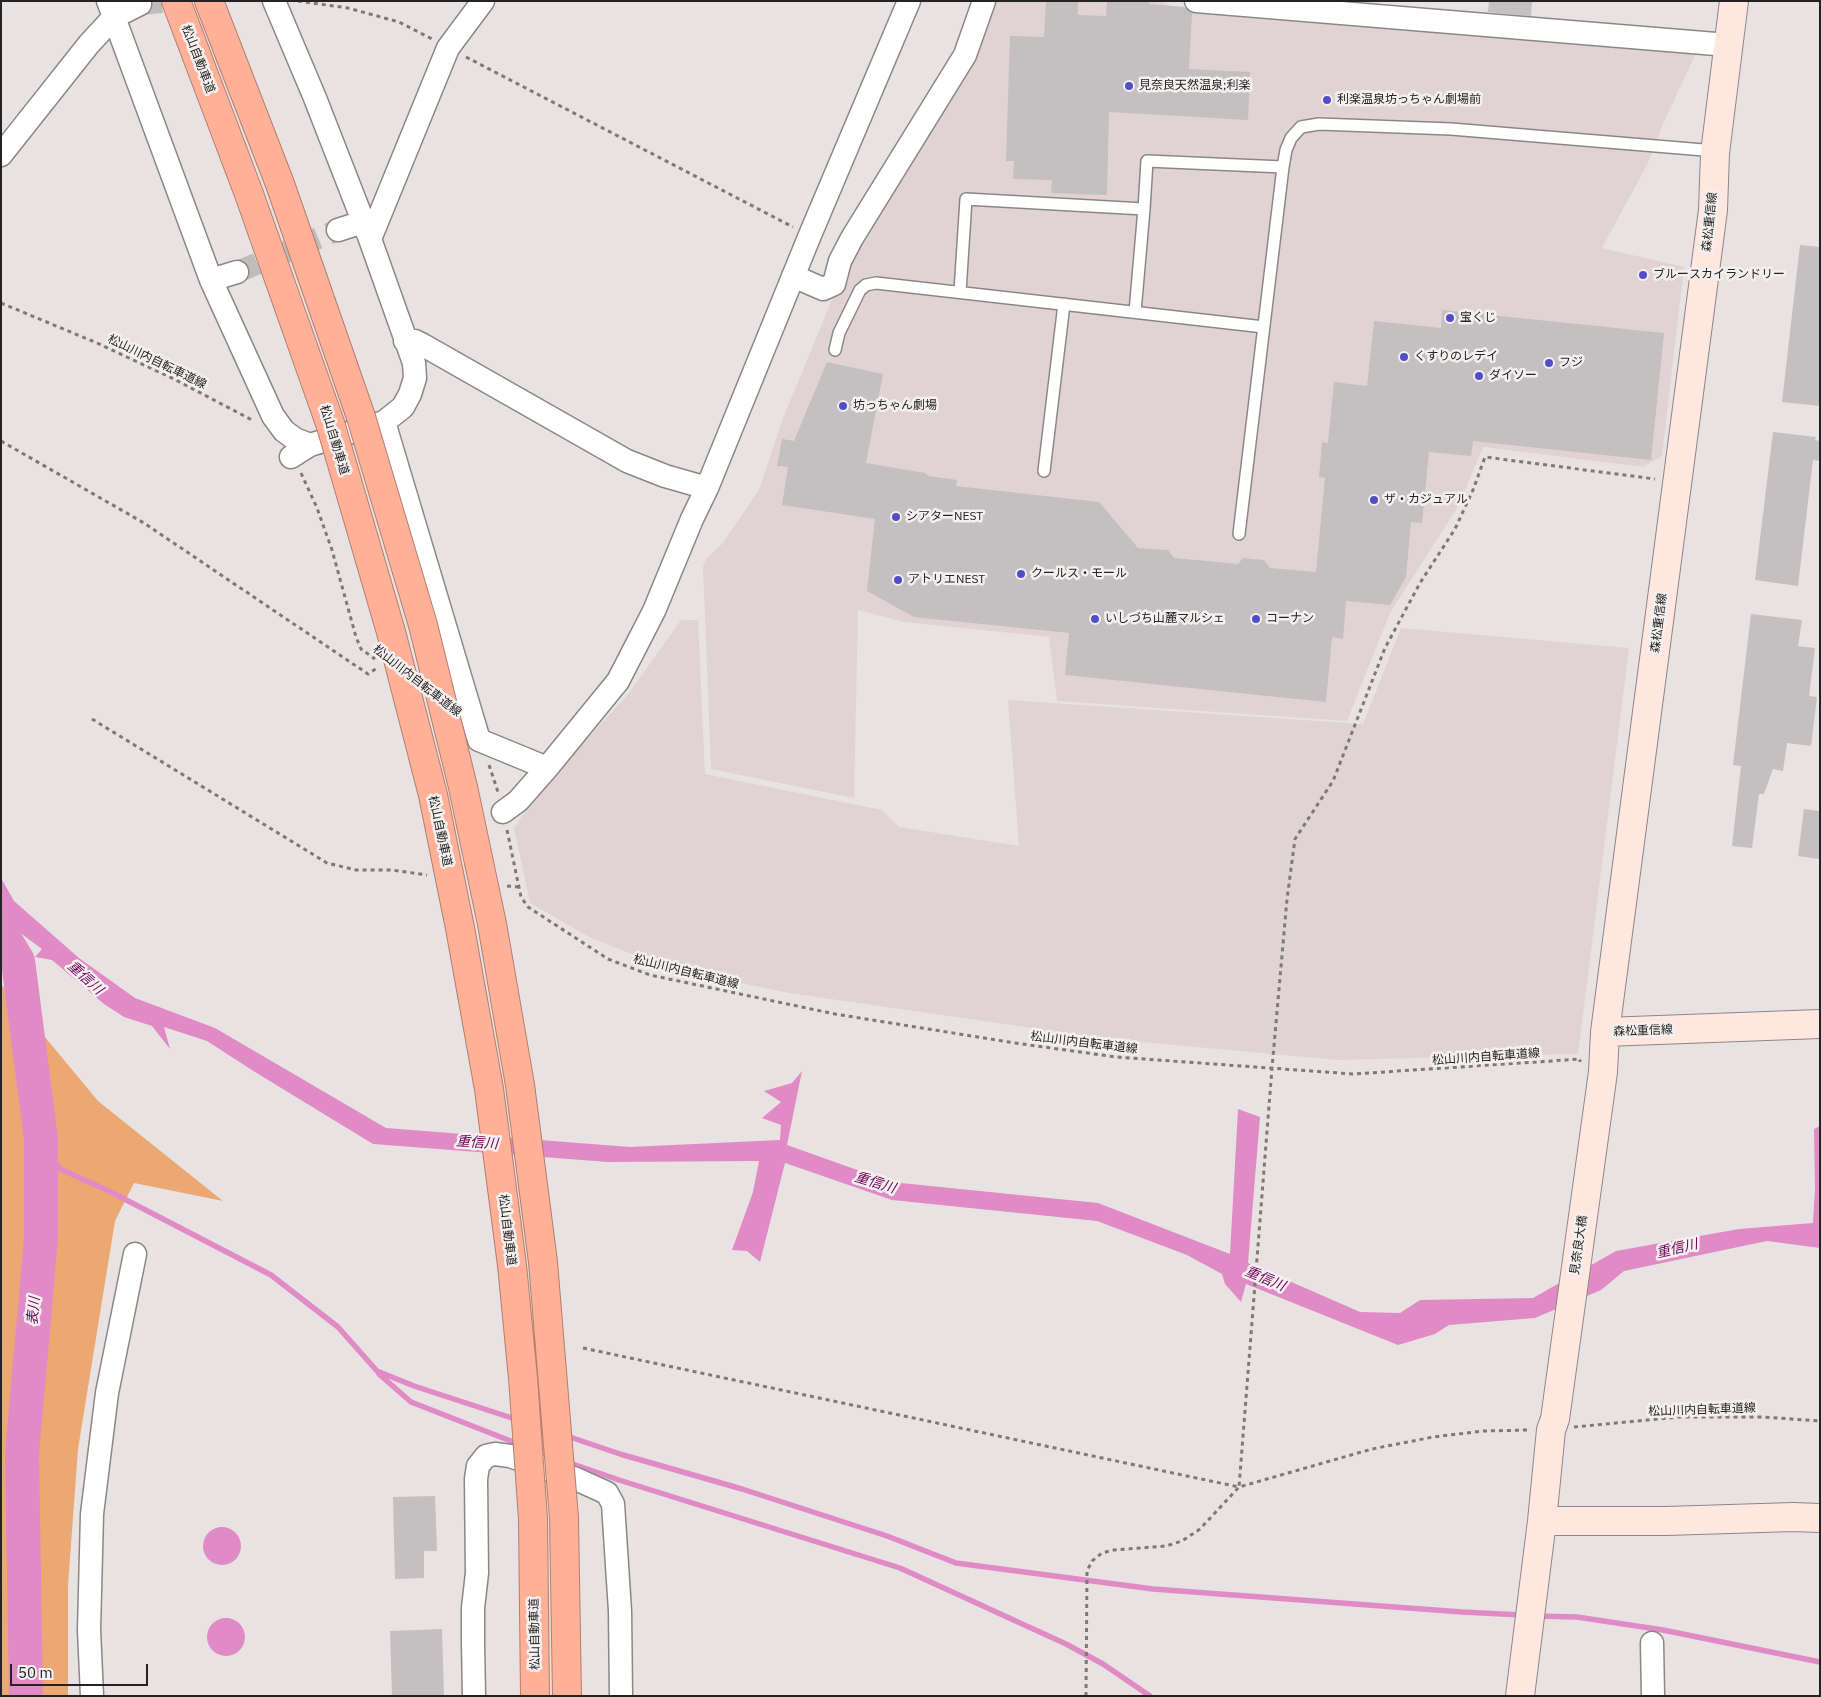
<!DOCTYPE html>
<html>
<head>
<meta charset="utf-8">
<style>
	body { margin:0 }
	#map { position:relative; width:1821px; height:1697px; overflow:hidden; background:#e8e3e2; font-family:"IBM Plex Sans",sans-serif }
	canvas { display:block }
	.frame { position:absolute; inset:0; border:2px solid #242222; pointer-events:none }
	.scale { position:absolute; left:10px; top:1664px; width:138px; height:22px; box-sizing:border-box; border:2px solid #242222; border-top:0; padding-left:6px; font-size:15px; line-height:18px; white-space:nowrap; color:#242222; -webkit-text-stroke:4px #f5f0f0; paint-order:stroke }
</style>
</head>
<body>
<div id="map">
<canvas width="1821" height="1697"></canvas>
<div class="frame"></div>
<div class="scale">50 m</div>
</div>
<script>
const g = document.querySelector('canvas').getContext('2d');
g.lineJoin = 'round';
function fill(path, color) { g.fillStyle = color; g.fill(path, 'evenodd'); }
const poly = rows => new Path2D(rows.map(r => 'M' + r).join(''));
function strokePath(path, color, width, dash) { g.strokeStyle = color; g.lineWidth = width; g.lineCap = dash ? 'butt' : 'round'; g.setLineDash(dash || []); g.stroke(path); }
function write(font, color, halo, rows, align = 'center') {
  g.font = font + ' "IBM Plex Sans","Noto Sans JP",sans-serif'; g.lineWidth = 5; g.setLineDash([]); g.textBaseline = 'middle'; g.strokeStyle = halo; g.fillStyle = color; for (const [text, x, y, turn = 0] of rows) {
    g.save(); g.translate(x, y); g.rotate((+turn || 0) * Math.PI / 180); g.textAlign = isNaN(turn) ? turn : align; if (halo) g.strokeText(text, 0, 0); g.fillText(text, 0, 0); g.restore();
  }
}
const built = poly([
	[994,1,1161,1,1171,6,1369,21,1696,53,1663,124,1648,163,1602,248,1684,267,1662,456,1643,467,1483,447,1459,505,1390,613,1347,721,1057,701,1049,637,904,622,858,610,854,798,711,769,703,567,706,559,722,544,759,490,783,418,834,295,893,188,959,87,980,48],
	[681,620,698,620,705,774,882,810,899,827,1019,846,1008,700,1363,724,1401,628,1629,648,1578,1054,1338,1060,1109,1039,789,993,701,975,655,963,591,938,530,903,514,828,535,796,629,693]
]);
const green = poly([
	[1,984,98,1101,223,1201,134,1183,115,1221,78,1449,68,1586,68,1696,1,1696]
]);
const water = poly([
	[1,878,14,901,79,958,135,998,215,1028,386,1128,630,1147,780,1140,781,1125,762,1118,781,1102,764,1091,792,1083,802,1071,787,1145,891,1182,1098,1203,1230,1254,1238,1109,1260,1117,1248,1263,1360,1312,1400,1313,1420,1300,1533,1298,1616,1251,1739,1229,1813,1223,1815,1188,1814,1129,1820,1126,1820,1248,1767,1241,1624,1271,1601,1290,1535,1318,1449,1325,1435,1334,1398,1345,1246,1284,1241,1302,1225,1284,1222,1274,1187,1255,1097,1221,892,1200,785,1163,760,1262,747,1251,732,1250,753,1192,759,1161,608,1162,373,1144,255,1072,207,1041,164,1027,170,1049,152,1026,124,1017,104,1004,52,960,35,957,42,949,19,932,1,928],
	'203 1546a19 19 0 1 1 38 0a19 19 0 1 1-38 0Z',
	'207 1637a19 19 0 1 1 38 0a19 19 0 1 1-38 0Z'
]);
const stream = poly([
	[41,1139,60,1169,109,1191,271,1275,338,1327,377,1371,414,1386,518,1420],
	[379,1374,411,1402,521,1445],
	[564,1435,620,1454,742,1489,887,1536,956,1563,1153,1589,1462,1612,1522,1615],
	[567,1462,619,1480,900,1568,1066,1644,1103,1664,1150,1696],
	[1536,1616,1577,1617,1663,1630,1820,1662]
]);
const river = poly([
	[1,933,18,961,41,1139,41,1238,22,1454,26,1696]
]);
const building = poly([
	[1046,1,1078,1,1078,15,1106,16,1107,1,1149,1,1149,4,1184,7,1192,13,1189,69,1250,72,1248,120,1109,112,1107,195,1051,193,1052,180,1013,179,1014,161,1006,161,1010,36,1044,37],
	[1489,1,1532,1,1531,16,1488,12],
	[1800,245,1820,247,1820,406,1782,402],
	[1442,310,1664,333,1651,460,1473,441,1471,456,1429,452,1422,523,1411,522,1406,577,1390,605,1346,601,1343,639,1332,637,1326,702,1065,675,1069,633,914,617,867,591,875,519,782,505,788,467,777,466,782,439,794,441,827,362,883,374,866,463,925,473,928,476,957,480,956,486,1099,502,1138,548,1168,550,1174,558,1238,564,1243,558,1264,560,1270,568,1316,572,1325,478,1319,477,1322,442,1328,443,1334,382,1367,386,1374,321,1441,328],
	[1773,432,1816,437,1815,440,1820,441,1820,461,1813,460,1798,586,1755,580],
	[1751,614,1802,620,1798,646,1815,648,1809,696,1817,697,1811,746,1787,743,1783,771,1773,769,1764,794,1759,794,1752,848,1732,846,1741,766,1733,765],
	[1804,809,1820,811,1820,859,1798,856],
	[435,1496,437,1551,424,1551,424,1578,395,1579,393,1497],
	[442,1629,444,1696,392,1696,390,1631]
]);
const streetTunnel = poly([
	[140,4,173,1],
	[237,272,338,230]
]);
const path = poly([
	[298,1,348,8,399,22,432,39],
	[466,57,793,227],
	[1,303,97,343,174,379,252,420],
	[1,441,144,523,368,674,377,668],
	[301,473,317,508,332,550,356,637,361,649,375,659],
	[92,719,327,863,356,870,392,870,427,875],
	[489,765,498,792],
	[507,830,521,897,528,907,608,959,650,975,835,1014,1015,1043,1116,1057,1353,1074,1566,1060,1580,1059,1580,1062],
	[507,886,519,887],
	[583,1348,1239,1487,1272,1068,1287,899,1295,839,1333,781,1385,648,1420,583,1455,529,1473,490,1485,457,1655,479],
	[1574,1427,1680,1417,1763,1417,1820,1421],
	[1086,1696,1087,1571,1092,1561,1102,1553,1114,1550,1166,1546,1182,1541,1200,1529,1239,1487,1372,1449,1433,1437,1483,1431,1528,1430]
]);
const lane = poly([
	[960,292,966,199,1144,209,1147,161,1283,167],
	[1135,312,1144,209],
	[835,350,839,333,860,290,866,285,876,283,1264,327],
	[1044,471,1064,304],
	[1239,534,1283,167,1286,150,1291,138,1301,127,1319,124,1451,129,1716,151]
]);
const street = poly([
	[108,1,211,280,273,416,284,431,295,439,310,445],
	[274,1,315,98,370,239,414,363,415,378,410,394,403,407,384,422,310,445,291,457],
	[1196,1,1728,45],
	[1,155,89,44,114,17,140,4],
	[338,230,363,222],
	[370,239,448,48,483,1],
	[793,276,823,289,834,284,840,261,852,238,965,55,984,1],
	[211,280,237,272],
	[405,341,415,341,423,345,627,461,665,476,707,488],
	[384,422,479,740,547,768],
	[503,812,518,801,547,768,618,681,654,611,692,519,707,488,810,235,909,1],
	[1652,1643,1653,1696],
	[92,1696,89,1630,92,1514,107,1393,135,1254],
	[474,1696,473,1643,473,1608,477,1573,476,1479,478,1466,486,1456,495,1454,510,1456,576,1479,607,1493,613,1504,620,1611,621,1696]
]);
const secondary = poly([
	[1605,1032,1820,1024],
	[1542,1521,1666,1521,1793,1517,1820,1518],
	[1520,1696,1542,1521,1551,1430,1555,1419,1603,1072,1605,1032,1713,210,1715,153,1734,1]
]);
const highway = poly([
	[176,1,249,194,331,426],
	[209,1,280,184,361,417],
	[564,1518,567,1696],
	[533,1519,535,1696]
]);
const highwayBridge = poly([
	[361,417,423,625,463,787,492,924,520,1085,543,1262,564,1518],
	[331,426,391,632,433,795,460,928,489,1089,512,1265,523,1378,533,1519]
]);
const markers = [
	[1129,86,5,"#544ec6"],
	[1327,100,5,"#544ec6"],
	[1643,275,5,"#544ec6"],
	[1450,318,5,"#544ec6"],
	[1404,357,5,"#544ec6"],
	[1549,363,5,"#544ec6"],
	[1479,376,5,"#544ec6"],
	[843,406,5,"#544ec6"],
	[1374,500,5,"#544ec6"],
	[896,517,5,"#544ec6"],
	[1021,574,5,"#544ec6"],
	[898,580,5,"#544ec6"],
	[1095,619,5,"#544ec6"],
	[1256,619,5,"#544ec6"]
];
const streetNames = [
	["松山自動車道",198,59,69],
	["森松重信線",1710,222,-84],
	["松山川内自転車道線",157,362,26],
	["松山自動車道",334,440,73],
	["森松重信線",1659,623,-83],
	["松山川内自転車道線",417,681,38],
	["松山自動車道",440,831,78],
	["松山川内自転車道線",686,972,14],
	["森松重信線",1643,1031,-2],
	["松山川内自転車道線",1084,1043,7],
	["松山川内自転車道線",1486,1057,-4],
	["松山自動車道",507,1230,83],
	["見奈良大橋",1579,1245,-82],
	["松山川内自転車道線",1702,1410,-2],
	["松山自動車道",535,1634,-91]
];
const poiNames = [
	["見奈良天然温泉;利楽",1139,86],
	["利楽温泉坊っちゃん劇場前",1337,100],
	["ブルースカイランドリー",1653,275],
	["宝くじ",1460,318],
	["くすりのレデイ",1414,357],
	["フジ",1559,363],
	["ダイソー",1489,376],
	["坊っちゃん劇場",853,406],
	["ザ・カジュアル",1384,500],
	["シアターNEST",906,517],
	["クールス・モール",1031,574],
	["アトリエNEST",908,580],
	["いしづち山麓マルシェ",1105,619],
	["コーナン",1266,619]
];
const waterNames = [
	["重信川",85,978,42],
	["重信川",477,1143,4],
	["重信川",875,1183,17],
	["重信川",1677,1249,-13],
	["重信川",1265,1279,23],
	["表川",34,1311,-85]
];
fill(built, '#e1d3d3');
fill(green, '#eca873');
fill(water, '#e08ac6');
strokePath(stream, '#e08ac6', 5.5);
strokePath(river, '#e08ac6', 34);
fill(building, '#c4bfc0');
strokePath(streetTunnel, '#c1bcbc', 22, [22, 11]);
strokePath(lane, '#8c8787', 14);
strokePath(street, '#8c8787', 25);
strokePath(secondary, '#8c8787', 30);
strokePath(highway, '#b27e6e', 30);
strokePath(path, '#7d7979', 3, [4, 4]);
strokePath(lane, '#fff', 11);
strokePath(street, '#fff', 22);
strokePath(secondary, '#ffe7e0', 28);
strokePath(highway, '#ffb097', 28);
strokePath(highwayBridge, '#b27e6e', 30, []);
strokePath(highwayBridge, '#ffb097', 28);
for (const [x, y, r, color] of markers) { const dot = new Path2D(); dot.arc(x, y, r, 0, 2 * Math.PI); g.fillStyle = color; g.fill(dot); strokePath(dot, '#f5f0f0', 2); }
write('12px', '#242222', '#f5f0f0', streetNames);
write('12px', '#242222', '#f5f0f0', poiNames, 'left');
write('italic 14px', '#6e0158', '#f5f0f0', waterNames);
</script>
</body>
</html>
